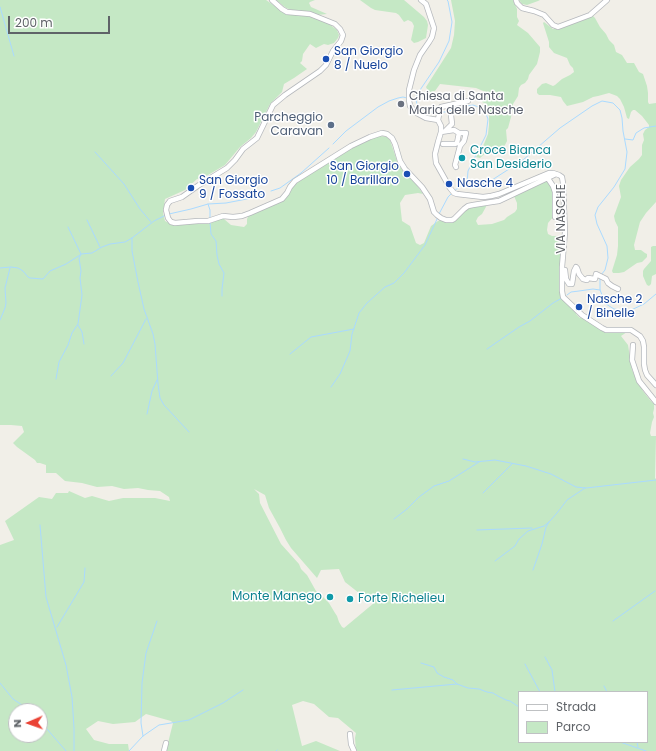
<!DOCTYPE html>
<html>
<head>
<meta charset="utf-8">
<style>
	body { margin:0 }
	#map { position:relative; width:656px; height:751px; overflow:hidden; background:#f1efe8; font-family:Poppins,sans-serif }
	canvas { display:block }
	.legend { position:absolute; left:518px; top:691px; width:130px; height:52px; box-sizing:border-box; background:#fff; border:1px solid #bfc1c3; margin:0; padding:5px 7px; list-style:none; font-size:12px; color:#5f6368 }
	.legend li { display:flex; align-items:center; gap:8px; height:20px }
	.legend b { width:20px; border:1px solid #bfc1c3 }
	.north { position:absolute; left:8px; top:703px; width:40px; height:40px; box-sizing:border-box; background:#fff; border:1px solid #bfc1c3; border-radius:50%; rotate:268deg; font-size:11px; font-weight:700; line-height:16px; text-align:center; color:#5f6368 }
	.north::after { content:''; display:block; margin:auto; width:14px; height:18px; background:#ea4335; clip-path:polygon(50% 0,100% 100%,50% 72%,0 100%) }
	.scale { position:absolute; left:8px; top:16px; width:102px; height:18px; box-sizing:border-box; border:2px solid #5f6368; border-top:0; padding-left:5px; font-size:12px; line-height:14px; white-space:nowrap; color:#5f6368; -webkit-text-stroke:3px #fff; paint-order:stroke }
</style>
</head>
<body>
<div id="map">
<canvas width="656" height="751"></canvas>
<ul class="legend">
<li><b style="height:5px;background:#fff"></b>Strada</li>
<li><b style="height:11px;background:#c5e8c5"></b>Parco</li>
</ul>
<div class="north">N</div>
<div class="scale">200 m</div>
</div>
<script>
const g = document.querySelector('canvas').getContext('2d');
g.lineJoin = 'round';
function fill(path, color) { g.fillStyle = color; g.fill(path, 'evenodd'); }
const poly = rows => new Path2D(rows.map(r => 'M' + r).join(''));
function strokePath(path, color, width, dash) { g.strokeStyle = color; g.lineWidth = width; g.lineCap = dash ? 'butt' : 'round'; g.setLineDash(dash || []); g.stroke(path); }
function write(font, color, halo, rows, align = 'center') {
  g.font = font + ' Poppins,sans-serif'; g.lineWidth = 3; g.setLineDash([]); g.textBaseline = 'middle'; g.strokeStyle = halo; g.fillStyle = color; for (const [text, x, y, turn = 0] of rows) {
    g.save(); g.translate(x, y); g.rotate((+turn || 0) * Math.PI / 180); g.textAlign = isNaN(turn) ? turn : align; if (halo) g.strokeText(text, 0, 0); g.fillText(text, 0, 0); g.restore();
  }
}
const green = poly([
	[0,0,266,0,285,13,309,16,329,24,337,30,339,35,338,38,334,43,328,45,324,44,316,48,310,44,303,54,302,61,300,63,307,69,294,78,284,84,282,92,270,104,256,132,251,138,240,147,225,165,203,178,197,179,185,190,165,199,163,213,165,221,171,224,211,223,220,218,224,219,231,225,244,227,247,224,247,219,249,215,282,201,287,196,292,187,300,180,347,150,366,141,380,136,387,137,390,140,398,164,403,171,414,181,423,194,418,193,405,195,400,203,402,221,410,226,416,243,420,245,424,243,431,226,438,221,442,220,452,221,467,209,474,207,487,205,482,214,478,217,476,221,478,225,492,224,504,220,507,217,515,212,517,209,517,203,514,196,548,180,553,192,554,216,548,223,547,230,548,234,552,236,556,236,562,244,560,293,562,298,577,312,576,314,580,318,581,317,606,331,627,332,621,336,628,345,632,370,637,380,643,391,650,400,654,404,654,409,653,413,654,417,652,422,650,433,651,436,656,436,655,478,656,479,656,751,356,751,355,738,356,733,338,718,329,717,314,704,303,701,292,705,302,746,316,741,340,751,166,751,173,723,171,721,146,714,135,722,113,724,98,721,86,729,94,740,109,744,128,744,129,751,0,751,0,545,14,540,5,521,39,497,52,499,56,493,68,493,69,491,85,498,92,496,109,501,123,498,155,498,170,501,169,497,160,491,148,490,138,488,124,489,112,486,97,487,82,483,65,481,56,473,46,473,46,465,40,463,37,463,35,460,17,447,13,443,24,432,22,426,11,425,0,425],
	[254,489,265,495,269,508,280,528,286,540,291,548,317,578,321,570,339,569,345,582,359,593,367,596,374,603,344,628,342,627,339,622,337,616,335,613,329,603,321,595,316,591,307,575,301,569,299,564,281,544,260,503,259,494],
	[519,692,647,692,647,742,519,742],
	[16,711,40,711,40,735,16,735],
	[276,0,315,0,310,2,309,3,311,7,327,14,317,15,309,12,292,10,286,8],
	[360,0,404,0,424,17,427,21,428,25,426,38,418,42,414,43,411,40,414,26,412,22,408,20,404,22,399,15,396,13,375,10,371,8],
	[451,0,513,0,517,9,517,17,519,21,517,25,528,33,540,47,540,52,537,64,529,75,528,79,525,83,521,85,519,88,518,96,513,104,513,108,511,117,508,128,506,130,507,141,505,145,497,153,487,152,480,158,476,157,484,144,488,134,489,125,489,111,487,104,482,102,488,93,476,88,440,84,435,91,430,92,427,89,426,87,451,48,454,35,455,21],
	[519,0,540,0,538,1,527,5,522,4],
	[593,16,595,18,600,27,606,34,609,40,614,45,616,52,622,55,627,63,634,63,639,72,643,74,647,86,648,93,648,102,649,104,656,103,656,202,646,213,640,222,634,245,635,250,641,250,645,253,647,254,647,257,642,262,637,263,624,272,619,273,613,273,612,271,617,255,618,246,618,227,615,221,614,216,621,197,619,186,621,180,630,167,639,159,642,155,642,145,644,140,643,134,645,130,649,127,649,125,642,116,635,110,633,110,631,112,629,119,627,118,624,107,620,99,617,96,609,93,598,96,593,97,583,102,567,106,563,101,561,97,550,95,539,95,537,93,537,89,542,84,546,83,553,86,555,85,562,79,570,75,574,72,573,68,570,65,567,58,554,53,549,47,549,42,543,23,544,22,553,29,559,29],
	[653,246,656,246,656,274,652,276,651,284,649,286,647,285,646,283,643,276,643,271,644,269,651,261,651,247]
]);
const stream = poly([
	[0,7,14,56],
	[437,112,430,112,419,108,417,104,416,100,417,94,420,90,439,62,449,41,452,22,448,1,447,0],
	[442,112,445,112,462,107,473,105,484,109,488,119,486,135,468,171,467,183,471,187,479,186,492,180,523,160,560,128,592,106,602,101,613,103,620,110,622,118,623,131,627,152,625,169,614,187,598,207,595,215,597,224,607,246,608,258,605,270,601,275],
	[625,139,633,140,636,133,644,128,656,126],
	[333,144,346,131,378,107,389,101,398,98,403,97,407,98],
	[95,152,124,184,140,209,151,222],
	[271,191,280,188,301,173,329,148],
	[454,191,462,185,467,183],
	[208,204,210,210,210,219],
	[169,214,191,209,208,204,226,203,252,198,265,193],
	[439,214,448,197,452,193],
	[87,220,100,247],
	[210,222,211,234,216,241,217,255,219,264,224,273,222,289,222,296],
	[132,238,132,251,138,282,144,309,153,334,155,344,158,384,160,398,164,405,189,432],
	[81,254,92,253,102,247,110,244,125,242,132,238,154,221,166,215],
	[0,268,11,267,18,268,23,271,28,277,30,278,43,279,50,271,66,264,80,255],
	[600,278,600,290,606,304,614,309,629,311,644,304,656,294],
	[567,295,571,292,579,291,593,289,600,290],
	[0,320,5,308,6,303,5,288,10,268],
	[78,325,82,332,84,344],
	[487,349,519,327,530,321,553,303,562,298],
	[290,354,311,337,354,329],
	[111,376,123,363,146,319],
	[56,379,59,362,68,345,72,333,78,324,82,295,80,278,81,271,79,258,81,254,68,227],
	[331,387,340,374,350,351,352,334,359,313,367,303,385,287,394,283,404,273,425,245,438,217],
	[147,414,152,391,157,380],
	[463,459,475,462,495,460,526,466,551,474,576,487,586,488,656,480],
	[483,493,512,464],
	[394,519,407,509,419,497,434,486,449,481,479,462],
	[40,525,46,597,66,665,72,697,74,728,74,751],
	[477,530,532,528],
	[495,561,515,546,519,539,528,531,544,526,550,521,557,513,567,500,585,488],
	[533,570,542,544,546,527,549,522],
	[613,621,655,591],
	[57,627,84,582,85,568],
	[545,657,552,670,555,692],
	[421,663,434,667,437,673,444,677,453,680,457,684,468,688,479,689,487,692,493,693,498,696,506,700,510,701,519,707],
	[525,664,540,692],
	[0,683,13,699,31,711],
	[604,686,607,692],
	[392,690,457,684],
	[40,721,66,751],
	[143,736,141,723,142,683,146,653,157,621],
	[620,742,646,751],
	[637,742,638,747],
	[129,751,143,736,159,725,189,720,223,703,243,690],
	[276,751,277,750]
]);
const minor = poly([
	[272,0,282,9,287,12,310,14,335,24,340,29,343,35,341,41,333,51,326,65,320,71,285,95,273,105,257,138,243,149,235,160,227,168,199,185,182,197,170,201,167,205,166,210,168,218,171,222,175,223,198,221,208,221,223,216,233,217,242,216,250,213,282,199,287,193,290,187,295,181,351,146,370,137,382,133,387,134,392,138,395,144,400,161,405,169,422,187,430,199,434,212,437,215,441,218,446,220,452,220,454,219,464,209,468,206,473,205,492,202,499,201,556,174],
	[421,0,426,4,434,28,432,37,429,42,420,55,414,70,409,90,409,100,410,106,415,112,426,118,438,120,441,126,441,132,438,142,435,154,436,163,450,188,454,193,457,194,483,197,491,196,499,194,549,173,553,173,559,175,562,177,563,183,565,232,562,267,562,291,563,297,582,315,602,328,606,330,631,330,640,336,643,341,644,347,644,364,645,370,647,375,656,385],
	[516,0,517,3,522,8,534,11,544,15,553,25,558,27,590,15,607,0],
	[438,120,440,109,441,107,468,101],
	[446,130,452,124,451,115],
	[441,132,454,130,459,133,457,143,455,144,443,144],
	[456,167,455,165,460,146,464,141,466,133,459,133],
	[547,177,553,186,555,192,555,217],
	[565,270,566,279,569,284,572,284,574,271,576,267,577,268,579,274,583,279,587,280,588,278,595,279,596,274,606,279,608,283,612,286,618,289],
	[633,345,632,360,639,381,656,402],
	[350,734,351,744,354,751],
	[164,751,166,743]
]);
const markers = [
	[326,59,4,"#1a4fb4"],
	[401,104,4,"#6b7280"],
	[331,125,4,"#5c6f8a"],
	[462,158,4,"#0f9aa8"],
	[407,174,4,"#1a4fb4"],
	[449,184,4,"#1a4fb4"],
	[191,188,4,"#1a4fb4"],
	[579,307,4,"#1a4fb4"],
	[330,597,4,"#0f9aa8"],
	[350,599,4,"#0f9aa8"]
];
const transitNames = [
	["San Giorgio",334,52],
	["8 / Nuelo",334,66],
	["San Giorgio",399,167,"right"],
	["10 / Barillaro",399,181,"right"],
	["San Giorgio",199,181],
	["9 / Fossato",199,195],
	["Nasche 4",457,184],
	["Nasche 2",587,300],
	["/ Binelle",587,314]
];
const worshipNames = [
	["Chiesa di Santa",409,97],
	["Maria delle Nasche",409,111]
];
const serviceNames = [
	["Parcheggio",323,118],
	["Caravan",323,132]
];
const cultureNames = [
	["Croce Bianca",470,151],
	["San Desiderio",470,165],
	["Monte Manego",322,597,"right"],
	["Forte Richelieu",358,599]
];
const streetNames = [
	["VIA NASCHE",562,219,-90]
];
fill(green, '#c5e8c5');
strokePath(stream, '#aadaff', 1);
strokePath(minor, '#b5b8bc', 6);
strokePath(minor, '#fff', 4.5);
for (const [x, y, r, color] of markers) { const dot = new Path2D(); dot.arc(x, y, r, 0, 2 * Math.PI); g.fillStyle = color; g.fill(dot); strokePath(dot, '#fff', 1.5); }
write('12px', '#164399', '#fff', transitNames, 'left');
write('12px', '#5b616d', '#fff', worshipNames, 'left');
write('12px', '#4e5e75', '#fff', serviceNames, 'right');
write('12px', '#0d838f', '#fff', cultureNames, 'left');
write('12px', '#5f6368', '#fff', streetNames);
</script>
</body>
</html>
